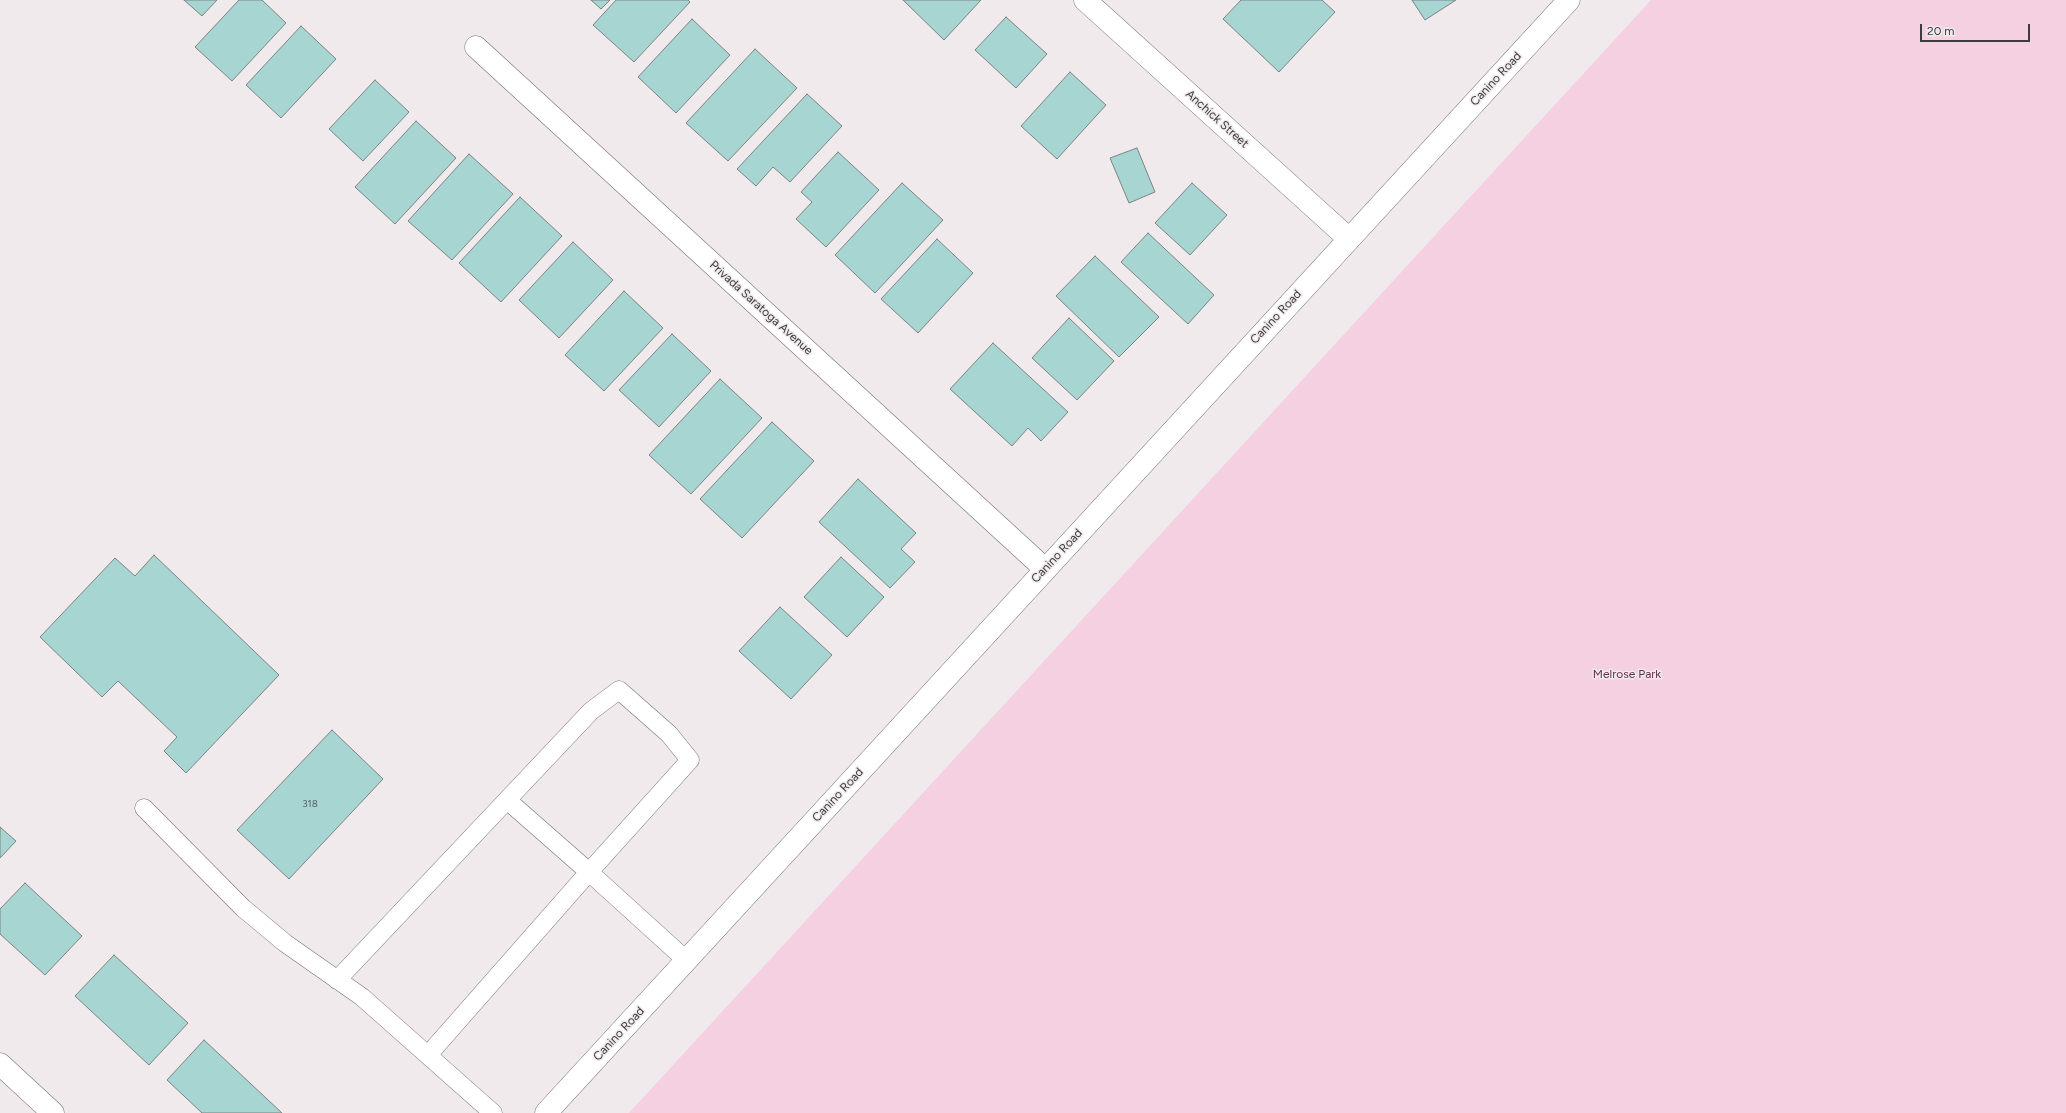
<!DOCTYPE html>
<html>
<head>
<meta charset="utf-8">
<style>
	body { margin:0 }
	#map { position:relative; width:2066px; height:1113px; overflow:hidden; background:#f0eaed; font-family:Figtree,sans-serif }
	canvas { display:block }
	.scale { position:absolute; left:1920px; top:24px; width:110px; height:18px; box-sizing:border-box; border:2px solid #3e3c3d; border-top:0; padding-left:5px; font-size:12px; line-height:14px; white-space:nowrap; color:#3e3c3d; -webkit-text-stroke:3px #f0eaed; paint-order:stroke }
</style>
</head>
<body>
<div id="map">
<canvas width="2066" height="1113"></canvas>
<div class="scale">20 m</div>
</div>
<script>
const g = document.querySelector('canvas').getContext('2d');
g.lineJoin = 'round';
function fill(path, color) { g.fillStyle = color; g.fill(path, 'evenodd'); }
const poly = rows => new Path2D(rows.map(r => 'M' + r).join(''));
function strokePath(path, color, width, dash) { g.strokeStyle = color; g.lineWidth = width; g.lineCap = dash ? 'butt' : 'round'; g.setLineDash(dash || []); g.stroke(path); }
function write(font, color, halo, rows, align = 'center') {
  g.font = font + ' Figtree,sans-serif'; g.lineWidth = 3; g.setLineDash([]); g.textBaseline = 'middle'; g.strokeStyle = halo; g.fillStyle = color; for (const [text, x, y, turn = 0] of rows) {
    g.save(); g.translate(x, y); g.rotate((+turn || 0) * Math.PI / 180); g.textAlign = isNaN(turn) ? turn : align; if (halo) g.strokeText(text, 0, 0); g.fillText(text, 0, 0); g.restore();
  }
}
const green = poly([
	[1651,0,2066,0,2066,1113,629,1113]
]);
const building = poly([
	[184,0,217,0,202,16,184,0],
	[239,0,262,0,286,23,232,81,195,47,239,0],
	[591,0,610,0,601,9,591,0],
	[616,0,688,0,690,2,634,62,593,25,616,0],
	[903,0,981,0,944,40,903,0],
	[1241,0,1322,0,1335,12,1279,72,1223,19,1241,0],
	[1412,0,1456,0,1425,20,1412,0],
	[1006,17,1047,54,1016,88,975,50,1006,17],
	[692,19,730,55,676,113,638,77,692,19],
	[301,26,336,59,281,118,246,85,301,26],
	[755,49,797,88,728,161,686,123,755,49],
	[1070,72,1106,105,1057,159,1021,126,1070,72],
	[375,80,409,112,363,161,329,129,375,80],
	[807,94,842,126,790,182,773,167,756,186,737,169,807,94],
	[416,121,456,158,395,224,355,187,416,121],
	[1137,148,1155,192,1129,203,1110,158,1137,148],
	[838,152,879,190,826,247,796,219,812,202,801,192,838,152],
	[469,154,513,194,452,260,408,221,469,154],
	[902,183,943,220,875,293,835,255,902,183],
	[1192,183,1227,215,1190,255,1155,223,1192,183],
	[520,197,562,236,501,302,459,263,520,197],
	[1148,233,1214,295,1188,324,1121,262,1148,233],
	[937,239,973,273,918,333,881,299,937,239],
	[573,242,613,280,559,338,519,300,573,242],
	[1095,256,1159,317,1119,357,1056,296,1095,256],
	[624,291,663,328,604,391,565,355,624,291],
	[1069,318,1114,361,1077,400,1032,358,1069,318],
	[672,334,711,371,659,427,619,390,672,334],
	[993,343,1068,412,1041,441,1028,428,1012,446,950,389,993,343],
	[720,379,762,418,691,494,649,455,720,379],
	[772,422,814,461,742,538,700,499,772,422],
	[858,479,916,533,901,549,915,562,890,588,819,522,858,479],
	[154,555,279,675,186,773,164,751,177,737,118,681,102,697,40,637,115,558,135,576,154,555],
	[841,557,884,597,847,637,804,597,841,557],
	[780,607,832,655,791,699,739,651,780,607],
	[332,730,383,779,289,879,237,830,332,730],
	[0,827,16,841,0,858,0,827],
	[25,883,82,936,45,975,0,934,0,909,25,883],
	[114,955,188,1023,149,1065,75,996,114,955],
	[204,1040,282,1113,202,1113,167,1080,204,1040]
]);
const service = poly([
	[144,808,243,908,285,943,362,997,493,1113],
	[337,980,591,711,619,690,669,734,690,760,589,872,507,800],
	[428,1055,589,872,686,960]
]);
const minor = poly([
	[1085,0,1348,238],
	[476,47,1045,569],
	[0,1064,53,1113]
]);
const tertiary = poly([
	[546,1113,1569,0]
]);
const numberNames = [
	["318",310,804]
];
const streetNames = [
	["Canino Road",1496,79,-47],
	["Anchick Street",1217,119,42],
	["Privada Saratoga Avenue",761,308,42],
	["Canino Road",1276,317,-47],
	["Canino Road",1057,556,-47],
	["Canino Road",838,795,-47],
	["Canino Road",619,1034,-47]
];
const parkNames = [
	["Melrose Park",1627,674]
];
fill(green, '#f4d0e1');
fill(building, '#a6d5d2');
strokePath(building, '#7d8382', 1);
strokePath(service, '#746f71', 19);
strokePath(minor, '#746f71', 23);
strokePath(tertiary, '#746f71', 23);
strokePath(service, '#fff', 18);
strokePath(minor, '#fff', 22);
strokePath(tertiary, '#fff', 22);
write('10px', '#586262', null, numberNames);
write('12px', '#3e3c3d', '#f0eaed', streetNames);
write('12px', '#63314c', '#f0eaed', parkNames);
</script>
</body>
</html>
